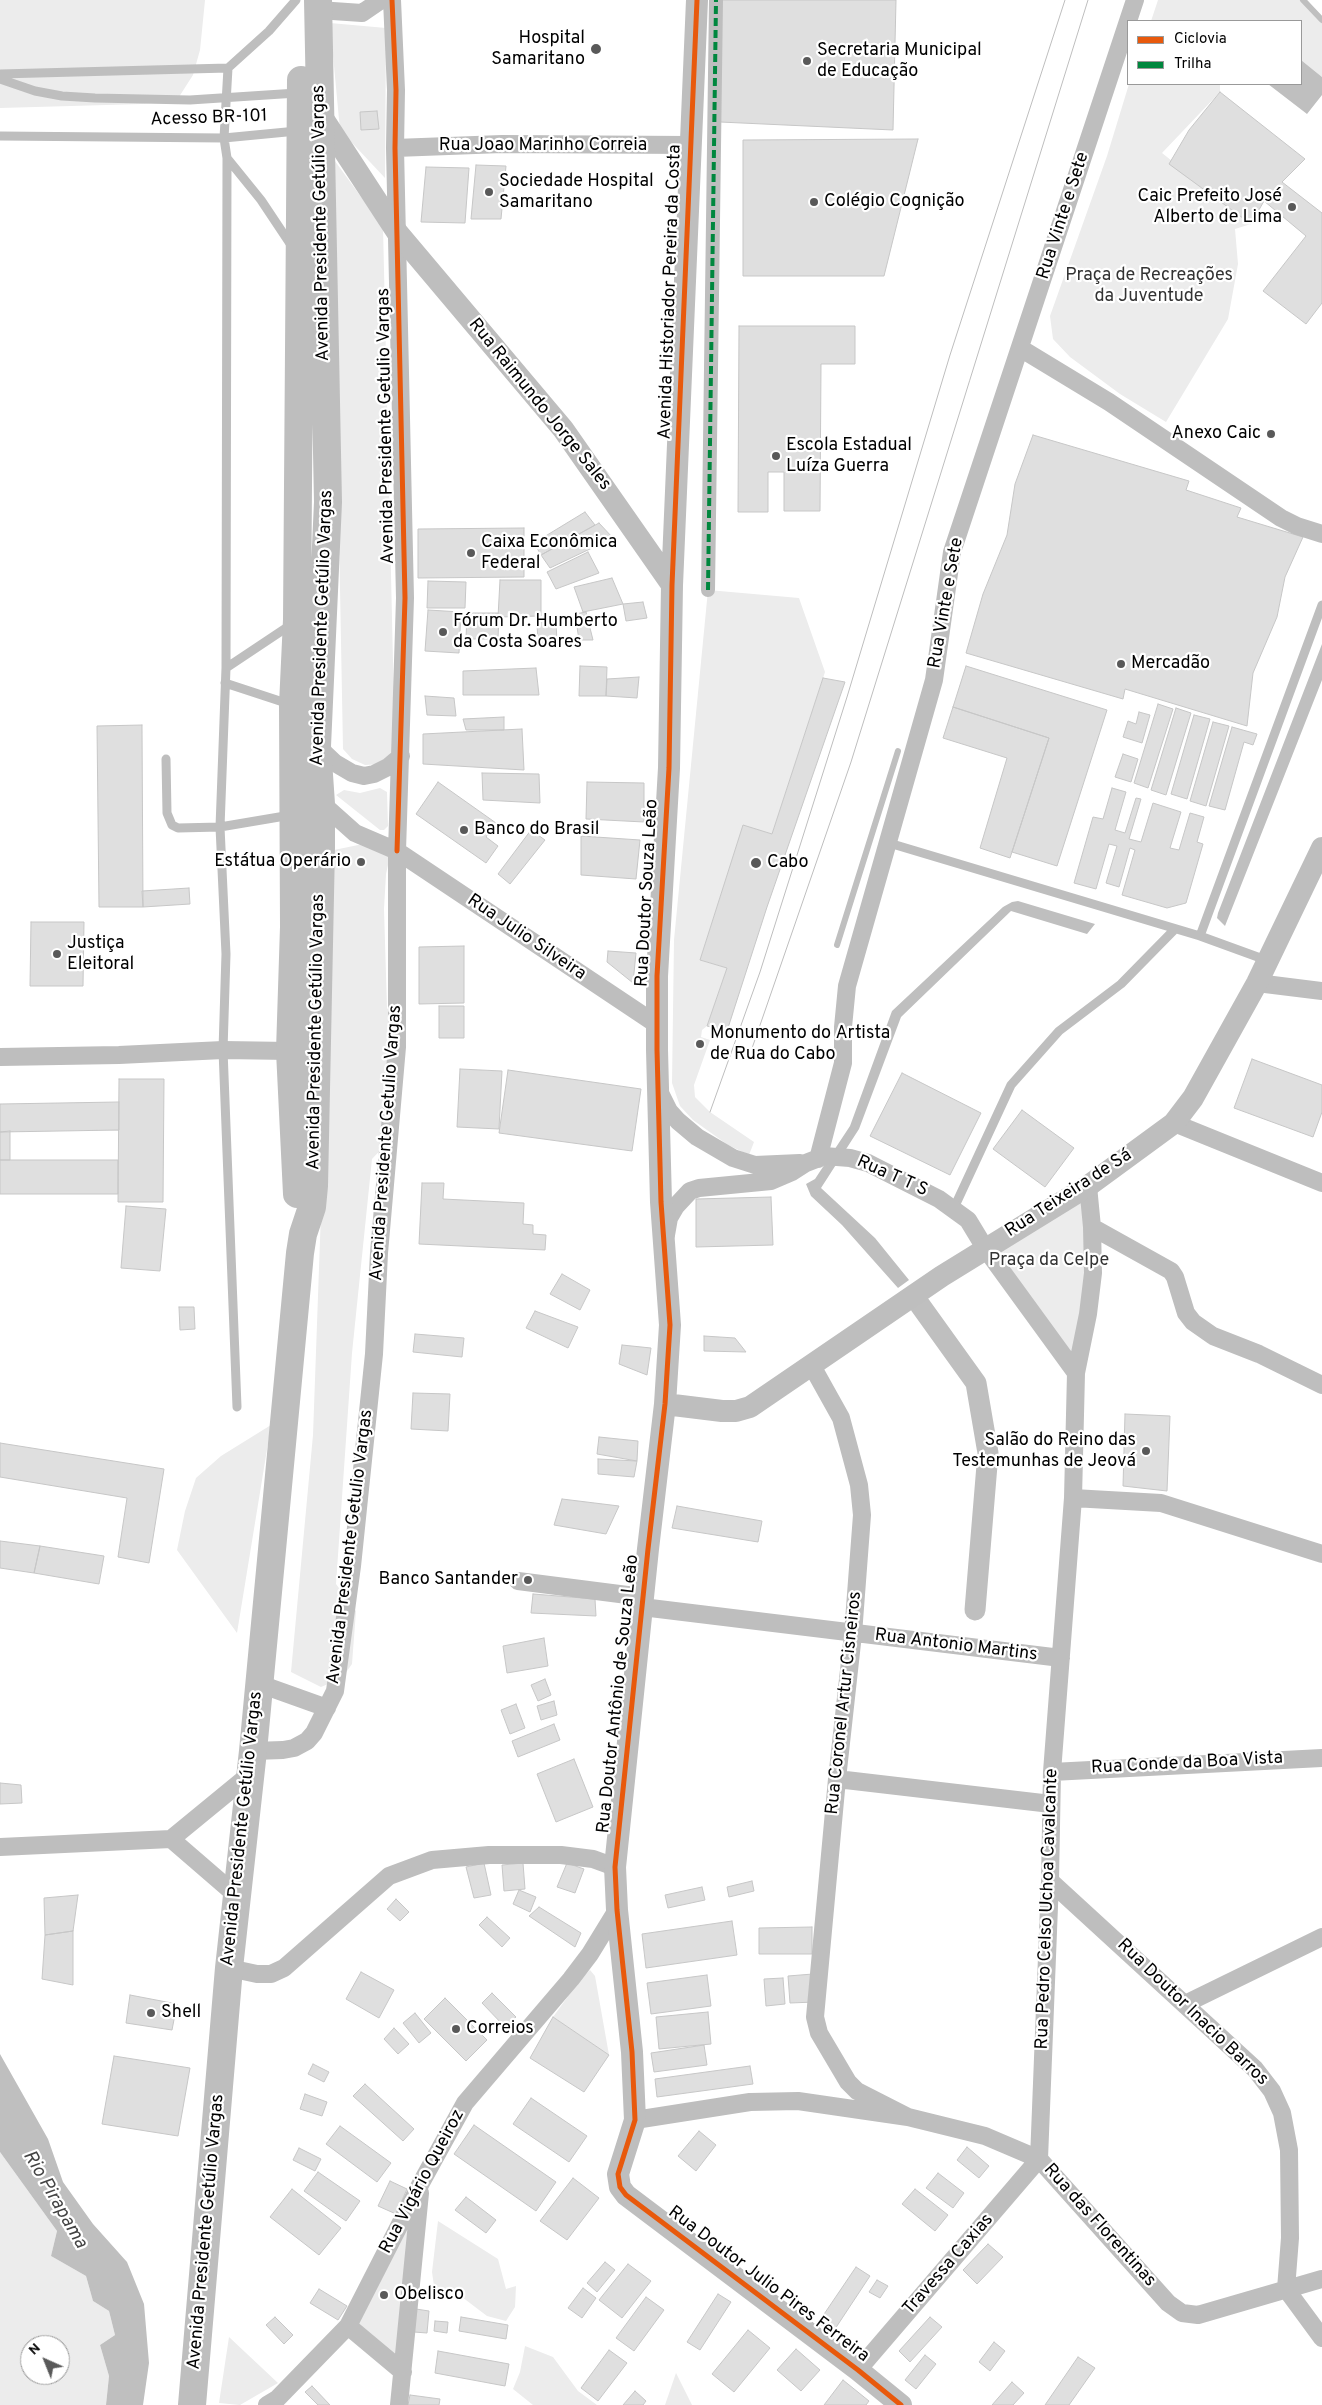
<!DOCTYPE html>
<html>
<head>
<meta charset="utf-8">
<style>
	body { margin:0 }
	#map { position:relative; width:1322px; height:2405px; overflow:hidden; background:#fff; font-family:Overpass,sans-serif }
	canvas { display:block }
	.legend { position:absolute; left:1127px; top:20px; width:175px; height:65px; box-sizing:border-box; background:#fff; border:1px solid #999; margin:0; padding:6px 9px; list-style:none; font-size:15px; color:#000 }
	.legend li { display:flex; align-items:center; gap:10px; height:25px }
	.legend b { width:25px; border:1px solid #999 }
	.north { position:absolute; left:20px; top:2335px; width:50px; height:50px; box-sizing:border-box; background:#fff; border:1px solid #999; border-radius:50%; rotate:316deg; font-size:14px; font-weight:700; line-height:20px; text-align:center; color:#000 }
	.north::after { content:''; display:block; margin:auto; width:18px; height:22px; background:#595959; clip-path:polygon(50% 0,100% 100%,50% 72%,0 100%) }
</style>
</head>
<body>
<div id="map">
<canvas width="1322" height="2405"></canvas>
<ul class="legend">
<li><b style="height:6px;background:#e8590c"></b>Ciclovia</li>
<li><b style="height:6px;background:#00873e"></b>Trilha</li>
</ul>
<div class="north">N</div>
</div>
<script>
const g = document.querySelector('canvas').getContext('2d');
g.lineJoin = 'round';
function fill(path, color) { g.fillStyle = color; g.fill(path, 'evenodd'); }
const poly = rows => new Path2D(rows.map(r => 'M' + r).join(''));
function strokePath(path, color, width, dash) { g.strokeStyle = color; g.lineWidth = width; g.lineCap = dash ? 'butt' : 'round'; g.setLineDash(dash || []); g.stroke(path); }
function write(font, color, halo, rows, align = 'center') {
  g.font = font + ' Overpass,sans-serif'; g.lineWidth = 4.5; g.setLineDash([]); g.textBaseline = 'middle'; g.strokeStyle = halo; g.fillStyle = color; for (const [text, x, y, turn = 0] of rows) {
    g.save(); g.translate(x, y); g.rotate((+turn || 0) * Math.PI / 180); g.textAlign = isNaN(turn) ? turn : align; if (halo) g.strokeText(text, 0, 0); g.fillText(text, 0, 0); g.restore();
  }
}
const green = poly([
	[0,0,205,0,200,50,193,75,177,100,142,104,0,108],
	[1158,0,1303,0,1322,20,1322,77,1301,60,1301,21,1151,21],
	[330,23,386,28,385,178,340,130],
	[1129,84,1220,84,1220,92,1162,153,1251,224,1235,229,1238,264,1228,319,1166,422,1120,394,1070,357,1053,339,1050,316,1107,156],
	[332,157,383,227,395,748,382,764,365,765,352,759,343,749],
	[708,590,799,598,825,672,772,834,743,826,700,960,727,968,707,1026,702,1030,701,1037,710,1040,694,1085,695,1097,710,1112,754,1142,749,1155,728,1145,693,1120,680,1106,672,1083,674,940],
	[380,788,387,792,388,826,384,830,380,830,336,795,344,790,360,793],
	[363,844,390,856,386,874,384,909,387,1008,400,1024,389,1141,372,1159,352,1353,336,1584,356,1611,352,1664,342,1678,321,1687,291,1672,313,1435,334,850],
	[1088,1186,1094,1267,1076,1373,985,1248],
	[271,1425,237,1633,177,1550,185,1511,196,1478,221,1456],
	[590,1970,595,1976,609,2055,553,2017,582,1977],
	[0,2152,57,2231,51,2256,86,2276,93,2301,109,2311,115,2335,100,2345,109,2376,106,2405,0,2405],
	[30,2345,60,2345,60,2375,30,2375],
	[421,2183,403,2372,348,2326],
	[438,2221,498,2259,506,2289,516,2286,515,2307,506,2321,487,2316,458,2294,446,2295,434,2286,432,2272],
	[229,2337,278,2383,240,2405,219,2403],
	[525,2346,553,2357,578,2391,597,2405,533,2405,513,2389,520,2372],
	[676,2373,692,2405,665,2405]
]);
const water = poly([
	[1301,60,1322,77,1322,95,1307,114,1268,84,1301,84],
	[1322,644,1322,680,1225,926,1217,918,1218,913],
	[1018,901,1095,924,1087,934,1011,911,901,1017,859,1129,821,1188,875,1238,909,1280,898,1288,842,1225,811,1196,806,1184,815,1179,850,1126,892,1011,1003,907,1012,902],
	[0,2054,48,2139,63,2182,93,2224,127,2262,144,2304,149,2363,143,2405,106,2405,109,2376,100,2345,115,2335,109,2311,93,2301,86,2276,51,2256,57,2231,0,2152]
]);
const stream = poly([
	[1303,0,1322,20],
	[837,945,898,751]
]);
const canal = poly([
	[920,1305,976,1383,988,1453,975,1610]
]);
const building = poly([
	[719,0,896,0,893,130,720,122,719,0],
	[1220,92,1305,159,1282,182,1322,213,1322,303,1306,324,1263,291,1306,236,1264,201,1251,224,1169,164,1189,130,1220,92],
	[377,111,379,129,361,130,360,112,377,111],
	[918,139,884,276,743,276,743,140,918,139],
	[476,165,506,166,501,219,471,219,476,165],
	[426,167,469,168,465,223,421,222,426,167],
	[739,326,855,326,855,364,821,364,820,511,784,511,784,472,768,472,768,512,738,512,739,326],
	[1033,435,1189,481,1186,490,1241,508,1237,517,1303,537,1285,577,1277,617,1253,673,1247,726,1125,689,1123,699,966,653,983,594,1007,535,1015,484,1033,435],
	[585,512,595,525,541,555,534,543,585,512],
	[599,523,613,538,550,568,541,555,599,523],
	[524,528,524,577,418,578,418,529,524,528],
	[588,552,599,573,556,589,547,572,588,552],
	[612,578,623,604,583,612,574,587,612,578],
	[500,580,541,580,541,616,498,617,500,580],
	[428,581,466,582,465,608,427,608,428,581],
	[643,602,647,618,626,621,623,604,643,602],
	[428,610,461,612,459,653,425,651,428,610],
	[586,612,593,640,579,640,575,614,586,612],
	[467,613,499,613,498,639,466,639,467,613],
	[556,621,557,643,538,643,537,623,556,621],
	[580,666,607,667,606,696,579,696,580,666],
	[966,666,1107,710,1057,866,1012,852,1049,738,953,707,966,666],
	[536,668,539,695,463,695,463,671,536,668],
	[639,677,637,698,606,696,607,679,639,677],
	[823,678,845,682,767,907,727,1031,707,1026,727,968,700,960,743,825,772,834,823,678],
	[425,696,454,698,456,716,427,715,425,696],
	[1158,704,1173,709,1148,788,1134,783,1158,704],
	[953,707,1049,738,1010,858,980,848,1007,758,943,738,953,707],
	[1176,708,1191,713,1166,795,1151,790,1176,708],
	[1139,712,1150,715,1142,743,1123,737,1128,721,1136,724,1139,712],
	[1194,715,1210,719,1187,799,1171,794,1194,715],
	[504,717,504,730,466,730,463,719,504,717],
	[1213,722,1229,726,1206,806,1190,801,1213,722],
	[142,725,143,907,99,907,97,726,142,725],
	[1232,727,1257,734,1253,745,1244,742,1225,810,1209,806,1232,727],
	[522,729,524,770,423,764,423,734,522,729],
	[1123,754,1138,759,1131,782,1115,777,1123,754],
	[482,773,539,774,540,803,483,800,482,773],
	[438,782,496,823,486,837,498,846,486,863,416,814,438,782],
	[587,782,644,783,644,822,586,819,587,782],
	[1112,788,1126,792,1115,830,1125,833,1136,798,1141,799,1129,839,1141,842,1153,803,1181,812,1170,848,1179,850,1190,813,1204,817,1197,842,1203,844,1186,903,1167,908,1122,895,1135,850,1130,848,1119,887,1106,883,1117,846,1109,844,1096,889,1074,883,1093,817,1103,819,1112,788],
	[531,830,545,840,510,884,498,874,531,830],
	[581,836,640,840,636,879,581,875,581,836],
	[189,888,190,904,143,907,142,891,189,888],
	[31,922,84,922,83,986,30,986,31,922],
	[464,946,464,1003,419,1004,419,947,464,946],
	[608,951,636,953,633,983,607,962,608,951],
	[439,1006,464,1006,464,1038,439,1038,439,1006],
	[1252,1059,1322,1085,1322,1112,1313,1137,1234,1108,1252,1059],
	[460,1069,502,1071,499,1129,457,1127,460,1069],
	[508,1070,641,1089,632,1151,499,1133,508,1070],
	[902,1073,981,1113,950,1175,870,1136,902,1073],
	[119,1079,164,1079,163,1202,118,1202,119,1079],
	[119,1102,119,1130,0,1132,0,1104,119,1102],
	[1022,1110,1074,1148,1045,1187,993,1149,1022,1110],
	[10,1131,10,1160,0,1160,0,1132,10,1131],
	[0,1160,118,1160,118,1194,0,1194,0,1160],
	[422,1183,444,1183,443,1199,524,1203,523,1224,533,1225,533,1234,546,1235,545,1250,419,1244,422,1183],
	[771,1197,773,1245,696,1247,696,1199,771,1197],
	[126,1206,166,1209,160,1271,121,1268,126,1206],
	[562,1274,590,1290,580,1310,550,1294,562,1274],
	[179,1307,194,1307,195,1329,180,1330,179,1307],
	[535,1311,578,1327,568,1348,526,1328,535,1311],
	[415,1334,464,1338,462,1357,413,1352,415,1334],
	[704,1336,735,1338,746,1352,704,1351,704,1336],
	[622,1345,651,1348,647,1375,619,1364,622,1345],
	[413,1393,450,1394,448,1431,411,1429,413,1393],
	[1125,1414,1170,1416,1167,1491,1123,1486,1125,1414],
	[599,1437,638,1441,637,1461,597,1454,599,1437],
	[0,1443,164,1469,149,1563,118,1557,127,1498,0,1477,0,1443],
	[598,1459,637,1461,634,1477,598,1474,598,1459],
	[562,1499,619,1506,606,1534,554,1525,562,1499],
	[677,1506,762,1521,758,1542,672,1528,677,1506],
	[0,1541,40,1546,34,1573,0,1568,0,1541],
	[40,1546,104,1556,99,1584,34,1573,40,1546],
	[533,1594,595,1599,596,1616,531,1613,533,1594],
	[544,1638,548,1666,507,1673,503,1646,544,1638],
	[545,1679,551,1695,538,1701,531,1685,545,1679],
	[554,1701,557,1715,541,1720,537,1706,554,1701],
	[516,1704,525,1728,510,1734,501,1710,516,1704],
	[554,1724,560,1740,518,1757,512,1741,554,1724],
	[574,1759,593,1807,556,1822,537,1774,574,1759],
	[0,1783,21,1785,22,1803,0,1804,0,1783],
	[484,1863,491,1895,474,1898,466,1867,484,1863],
	[523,1863,525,1889,504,1891,502,1865,523,1863],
	[567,1863,584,1869,575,1893,557,1887,567,1863],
	[752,1881,754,1891,729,1897,727,1887,752,1881],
	[702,1887,705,1900,668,1908,665,1895,702,1887],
	[519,1890,536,1897,530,1912,513,1904,519,1890],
	[78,1895,73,1931,45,1935,44,1898,78,1895],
	[396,1899,409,1912,400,1921,387,1909,396,1899],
	[539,1907,581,1933,575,1947,529,1916,539,1907],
	[487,1917,510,1938,502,1947,479,1925,487,1917],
	[732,1921,737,1955,646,1968,642,1934,732,1921],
	[812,1927,812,1954,759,1954,759,1928,812,1927],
	[73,1931,73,1985,42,1979,45,1935,73,1931],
	[361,1972,394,1990,379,2018,346,1999,361,1972],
	[813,1974,815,2002,790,2003,788,1976,813,1974],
	[707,1975,711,2006,651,2014,647,1983,707,1975],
	[783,1978,785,2004,766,2006,764,1979,783,1978],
	[492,1993,516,2017,505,2027,482,2003,492,1993],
	[130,1995,177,2004,172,2030,126,2023,130,1995],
	[445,1998,487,2040,466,2061,424,2019,445,1998],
	[708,2012,711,2044,659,2049,656,2017,708,2012],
	[415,2013,431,2033,419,2043,403,2023,415,2013],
	[553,2017,609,2055,584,2092,530,2058,553,2017],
	[394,2028,409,2044,398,2054,384,2039,394,2028],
	[704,2045,707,2065,654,2072,651,2053,704,2045],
	[114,2056,190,2068,178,2136,102,2124,114,2056],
	[313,2064,329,2072,324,2082,308,2074,313,2064],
	[750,2066,753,2084,657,2097,655,2079,750,2066],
	[365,2084,414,2129,403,2141,353,2096,365,2084],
	[305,2094,327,2102,322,2116,300,2109,305,2094],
	[531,2098,587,2136,569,2162,513,2124,531,2098],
	[474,2125,556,2182,536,2211,454,2154,474,2125],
	[340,2126,391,2163,377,2182,326,2144,340,2126],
	[699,2131,716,2145,696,2171,678,2156,699,2131],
	[967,2147,989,2166,979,2178,957,2160,967,2147],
	[299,2148,321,2159,315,2171,293,2160,299,2148],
	[318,2172,360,2201,346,2221,304,2191,318,2172],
	[938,2173,964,2193,953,2208,926,2188,938,2173],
	[573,2178,599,2198,567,2240,540,2221,573,2178],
	[390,2181,407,2189,396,2214,378,2206,390,2181],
	[292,2189,341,2228,319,2255,270,2217,292,2189],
	[915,2189,948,2215,935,2231,902,2204,915,2189],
	[466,2197,496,2220,486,2233,455,2210,466,2197],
	[988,2244,1003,2257,977,2284,963,2270,988,2244],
	[605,2262,615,2270,597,2292,587,2283,605,2262],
	[628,2264,651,2281,622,2318,599,2300,628,2264],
	[856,2267,870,2276,833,2332,818,2323,856,2267],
	[877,2280,888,2286,880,2298,869,2292,877,2280],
	[583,2288,596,2298,582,2318,568,2308,583,2288],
	[319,2289,347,2306,338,2320,310,2303,319,2289],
	[718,2294,731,2302,700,2350,687,2342,718,2294],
	[646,2297,664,2310,634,2351,616,2338,646,2297],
	[416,2309,429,2311,427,2333,414,2332,416,2309],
	[275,2317,293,2335,284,2344,266,2325,275,2317],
	[461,2317,508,2325,506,2339,459,2331,461,2317],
	[930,2317,942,2327,910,2362,899,2351,930,2317],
	[435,2321,448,2322,447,2333,434,2331,435,2321],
	[748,2330,770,2348,734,2392,712,2374,748,2330],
	[994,2342,1005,2351,990,2371,979,2362,994,2342],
	[796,2349,820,2370,801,2391,777,2370,796,2349],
	[609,2350,627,2363,598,2401,581,2388,609,2350],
	[438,2351,509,2364,505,2386,435,2373,438,2351],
	[925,2355,936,2364,916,2389,905,2380,925,2355],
	[1078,2357,1095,2368,1069,2405,1045,2405,1078,2357],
	[843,2380,869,2401,866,2405,824,2405,843,2380],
	[1012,2382,1024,2393,1013,2405,992,2405,1012,2382],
	[312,2386,330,2405,318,2405,305,2392,312,2386],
	[635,2391,646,2401,643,2405,623,2405,635,2391],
	[410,2395,440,2399,439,2405,408,2405,410,2395]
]);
const service = poly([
	[228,68,224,138,227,158,226,668,220,827,226,954,223,1050,237,1407],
	[228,68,269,31,296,0],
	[0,74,228,68],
	[0,79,35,91,62,96,95,98,190,100,297,93],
	[0,136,224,138,297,131],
	[227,158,261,200,293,248],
	[226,668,292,624],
	[225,683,289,704],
	[166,759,167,813,172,825,178,828,220,827,291,815],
	[889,843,1200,936,1266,960],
	[1200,936,1322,605],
	[954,1208,1011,1085,1059,1031,1121,984,1175,929]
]);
const pedestrian = poly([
	[708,590,716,0]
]);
const minor = poly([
	[318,10,362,13,381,0],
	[395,148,502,144,691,145],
	[1020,348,1109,402,1281,518,1297,526,1322,534],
	[317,746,335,763,352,773,364,776,374,774,388,767,401,756],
	[318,800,355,833,397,851,656,1024],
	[1257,983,1322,991],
	[0,1057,119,1055,223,1050,290,1051],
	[660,1093,669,1111,678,1121,697,1137,733,1158,755,1165,800,1163],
	[1174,1123,1322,1183],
	[818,1159,843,1063,843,1027,847,986,934,680,952,552,1135,0],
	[1092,1227,1171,1271,1175,1277,1186,1313,1193,1322,1213,1336,1259,1354,1322,1385],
	[666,1235,669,1218,676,1206,690,1191,699,1188,771,1181,792,1172,806,1163,824,1156,850,1158,868,1163,939,1199,968,1220,985,1248,1076,1373],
	[812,1366,841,1418,859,1485,862,1515,853,1634,837,1779,815,2017,819,2033,848,2082,857,2091,908,2117],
	[1073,1498,1161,1503,1322,1554],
	[518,1581,643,1597],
	[642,1607,1061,1658],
	[259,1682,271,1688,327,1708],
	[253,1751,283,1750,294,1748,307,1741,314,1733,335,1691,352,1566,374,1354,379,1253,397,1047,397,851,405,598,395,148,396,90,392,0],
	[1052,1772,1322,1758],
	[837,1779,1051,1804],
	[171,1839,249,1775],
	[0,1847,171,1839,237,1896],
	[1050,1881,1255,2069,1272,2091,1282,2113,1289,2150,1290,2238,1286,2289,1322,2338],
	[229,1968,257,1974,271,1974,284,1968,389,1876,432,1860,489,1855,561,1855,593,1859,615,1867],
	[1185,2004,1322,1937],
	[635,2120,750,2102,798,2101,908,2117,985,2136,1039,2159,1168,2303,1182,2313,1198,2315,1322,2279],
	[1039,2159,1050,1881,1052,1772,1073,1498,1076,1373,1088,1314,1093,1273,1092,1227,1088,1186],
	[348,2326,403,2372],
	[858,2370,1039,2159],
	[267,2405,277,2399,348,2326,421,2183,465,2103,571,1979,590,1954,617,1910],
	[399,2405,420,2193]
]);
const tertiary = poly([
	[697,0,672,585,669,768,657,976,657,1050,661,1202,670,1325,665,1404,648,1549,615,1867,617,1910,632,2052,635,2120,618,2174,620,2187,626,2195,858,2370,901,2405],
	[320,114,397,232,563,429,672,585],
	[665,1404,722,1411,736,1411,750,1407,942,1276,1088,1186,1174,1123,1193,1098,1257,983,1322,848]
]);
const primary = poly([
	[297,1194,290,1051,294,927,293,705,297,620,301,80],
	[192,2405,229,1968,253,1751,300,1253,303,1234,312,1207,314,1186,321,847,321,804,317,746,328,502,318,0]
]);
const tram = poly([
	[749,1057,851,762,1088,0],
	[710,1112,760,972,847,697,950,355,1065,0]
]);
const quiet = poly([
	[708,590,716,0]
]);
const cycleway = poly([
	[392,0,396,90,395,148,405,598,397,851],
	[697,0,672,585,669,768,657,976,657,1050,661,1202,670,1325,665,1404,648,1549,615,1867,617,1910,632,2052,635,2120,618,2174,620,2187,626,2195,858,2370,901,2405]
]);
const markers = [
	[596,49,6,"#595959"],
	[807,61,5,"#595959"],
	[489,192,5,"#595959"],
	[814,202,5,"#595959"],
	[1292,207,5,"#595959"],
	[1271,434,5,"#595959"],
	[776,456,5,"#595959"],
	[471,553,5,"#595959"],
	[443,632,5,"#595959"],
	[1121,664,5,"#595959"],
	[464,830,5,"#595959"],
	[361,862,5,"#595959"],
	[756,863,6,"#595959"],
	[57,954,5,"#595959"],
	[700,1044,5,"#595959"],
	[1146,1451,5,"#595959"],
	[528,1580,5,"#595959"],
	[151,2013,5,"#595959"],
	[456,2029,5,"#595959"],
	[384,2295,5,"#595959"]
];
const poiNames = [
	["Hospital",585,39,"right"],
	["Samaritano",585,60,"right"],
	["Secretaria Municipal",817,51],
	["de Educação",817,72],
	["Sociedade Hospital",499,182],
	["Samaritano",499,203],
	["Caic Prefeito José",1282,197,"right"],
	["Alberto de Lima",1282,218,"right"],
	["Colégio Cognição",824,202],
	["Anexo Caic",1261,434,"right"],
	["Escola Estadual",786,446],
	["Luíza Guerra",786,467],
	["Caixa Econômica",481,543],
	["Federal",481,564],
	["Fórum Dr. Humberto",453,622],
	["da Costa Soares",453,643],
	["Mercadão",1131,664],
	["Banco do Brasil",474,830],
	["Estátua Operário",351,862,"right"],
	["Cabo",767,863],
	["Justiça",67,944],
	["Eleitoral",67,965],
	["Monumento do Artista",710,1034],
	["de Rua do Cabo",710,1055],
	["Salão do Reino das",1136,1441,"right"],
	["Testemunhas de Jeová",1136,1462,"right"],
	["Banco Santander",518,1580,"right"],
	["Shell",161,2013],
	["Correios",466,2029],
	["Obelisco",394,2295]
];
const streetNames = [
	["Acesso BR-101",209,119,-2],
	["Rua Joao Marinho Correia",543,146],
	["Rua Vinte e Sete",1064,216,-72],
	["Avenida Presidente Getúlio Vargas",322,223,-91],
	["Avenida Historiador Pereira da Costa",671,292,-88],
	["Rua Raimundo Jorge Sales",539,405,51],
	["Avenida Presidente Getulio Vargas",387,426,-91],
	["Rua Vinte e Sete",947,603,-80],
	["Avenida Presidente Getúlio Vargas",323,628,-88],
	["Rua Doutor Souza Leão",648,893,-87],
	["Rua Julio Silveira",526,938,34],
	["Avenida Presidente Getúlio Vargas",317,1032,-89],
	["Avenida Presidente Getulio Vargas",387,1143,-86],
	["Rua T T S",892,1177,24],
	["Rua Teixeira de Sá",1069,1194,-33],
	["Avenida Presidente Getulio Vargas",351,1547,-83],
	["Rua Antonio Martins",956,1646,7],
	["Rua Doutor Antônio de Souza Leão",619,1694,-84],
	["Rua Coronel Artur Cisneiros",845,1703,-84],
	["Rua Conde da Boa Vista",1187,1764,-3],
	["Avenida Presidente Getúlio Vargas",243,1829,-84],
	["Rua Pedro Celso Uchoa Cavalcante",1048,1909,-88],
	["Rua Doutor Inacio Barros",1192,2013,44],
	["Rua Vigário Queiroz",423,2182,-62],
	["Rua das Florentinas",1099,2226,48],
	["Avenida Presidente Getúlio Vargas",207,2232,-85],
	["Travessa Caxias",949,2265,-49],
	["Rua Doutor Julio Pires Ferreira",768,2285,37]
];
const parkNames = [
	["Praça de Recreações",1149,276],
	["da Juventude",1149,297],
	["Praça da Celpe",1049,1261]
];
const waterNames = [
	["Rio Pirapama",54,2200,60]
];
fill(green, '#ececec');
fill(water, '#bfbfbf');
strokePath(stream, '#bfbfbf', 6);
strokePath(canal, '#bfbfbf', 21);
fill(building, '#dfdfdf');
strokePath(building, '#c7c7c7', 1);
strokePath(service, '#bebebe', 9);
strokePath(pedestrian, '#bebebe', 14);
strokePath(minor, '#bebebe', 18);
strokePath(tertiary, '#bebebe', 22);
strokePath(primary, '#bebebe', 28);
strokePath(tram, '#bebebe', 1);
strokePath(quiet, '#00873e', 4, [8, 4]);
strokePath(cycleway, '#e8590c', 5);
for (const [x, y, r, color] of markers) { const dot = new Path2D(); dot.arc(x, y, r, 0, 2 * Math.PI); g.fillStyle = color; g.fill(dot); strokePath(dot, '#fff', 2); }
write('18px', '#000', '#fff', poiNames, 'left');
write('18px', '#000', '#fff', streetNames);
write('18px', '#333', '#fff', parkNames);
write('italic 19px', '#444', '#fff', waterNames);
</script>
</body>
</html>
